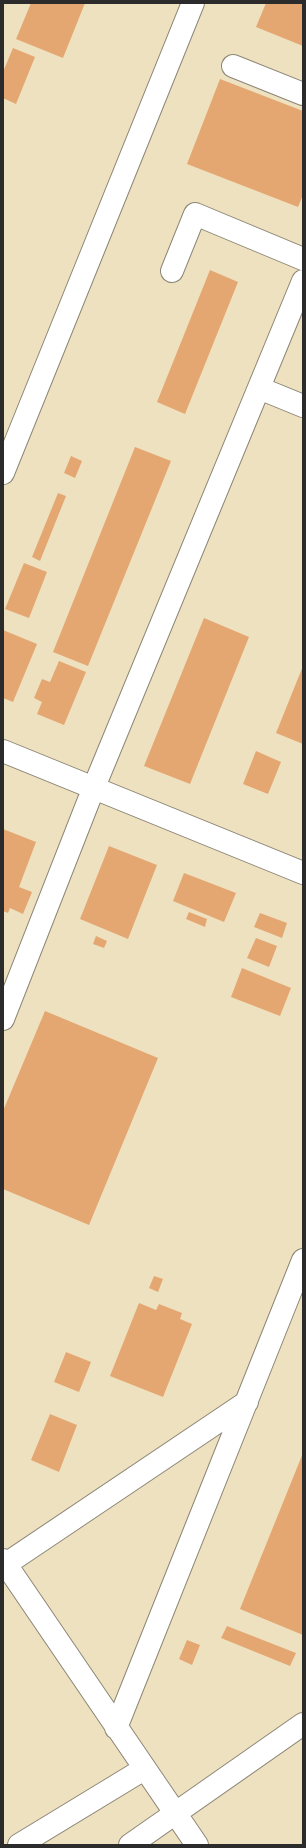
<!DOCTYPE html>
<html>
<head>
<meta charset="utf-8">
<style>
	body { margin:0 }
	#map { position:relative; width:306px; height:1848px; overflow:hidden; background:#eee1c0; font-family:"Gochi Hand",sans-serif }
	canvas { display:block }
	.frame { position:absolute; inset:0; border:4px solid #2b2b2b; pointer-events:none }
</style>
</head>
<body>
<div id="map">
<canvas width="306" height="1848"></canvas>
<div class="frame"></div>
</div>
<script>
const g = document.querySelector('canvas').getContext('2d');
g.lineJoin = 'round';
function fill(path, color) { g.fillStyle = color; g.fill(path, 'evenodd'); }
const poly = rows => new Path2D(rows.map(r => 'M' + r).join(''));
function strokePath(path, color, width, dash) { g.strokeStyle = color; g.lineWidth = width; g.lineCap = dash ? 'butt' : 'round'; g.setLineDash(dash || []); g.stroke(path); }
const building = poly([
	[31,3,85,3,63,58,16,39],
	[266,3,303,3,303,46,256,27],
	[13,48,35,57,16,104,3,98,3,72],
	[220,79,303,111,303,195,298,207,187,164],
	[210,270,238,282,185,414,157,402],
	[135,447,171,461,88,666,53,652],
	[71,456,82,461,75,478,64,473],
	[58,493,66,496,40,561,32,557],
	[24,563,47,572,29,618,5,609],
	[204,618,249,637,190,784,144,766],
	[3,630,37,644,13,702,3,698],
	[59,661,86,672,64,725,37,714,42,702,34,698,42,679,50,682],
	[303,666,303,744,276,733],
	[256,751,281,762,268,794,243,784],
	[3,829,36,842,19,887,32,892,23,914,10,908,8,913,3,911],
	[109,846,157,865,128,939,80,919],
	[184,873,236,893,224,922,173,901],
	[189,912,207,919,205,927,186,919],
	[260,913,287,923,282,938,254,927],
	[96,936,107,941,104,948,93,944],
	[256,938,277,946,269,967,247,958],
	[242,968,291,988,280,1016,231,997],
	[45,1011,158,1058,89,1225,3,1189,3,1111],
	[154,1276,163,1279,158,1292,149,1288],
	[139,1303,156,1310,159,1304,182,1313,180,1319,192,1324,163,1397,110,1376],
	[66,1352,91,1362,79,1392,54,1382],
	[50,1414,77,1425,59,1472,31,1460],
	[303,1453,303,1635,240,1609],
	[227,1626,296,1653,290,1666,221,1638],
	[187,1640,200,1645,192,1665,179,1659]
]);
const minor = poly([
	[233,66,303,94],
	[172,271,195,214,303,259],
	[259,388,303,406],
	[3,473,193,3],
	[3,751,303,873],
	[3,1019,94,787,303,281],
	[3,1560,197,1845],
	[6,1564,247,1402],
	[116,1728,303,1260],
	[19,1845,144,1769],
	[130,1845,303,1724]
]);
fill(building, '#e4a771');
strokePath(minor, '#8c8676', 24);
strokePath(minor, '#fff', 22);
</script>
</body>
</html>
